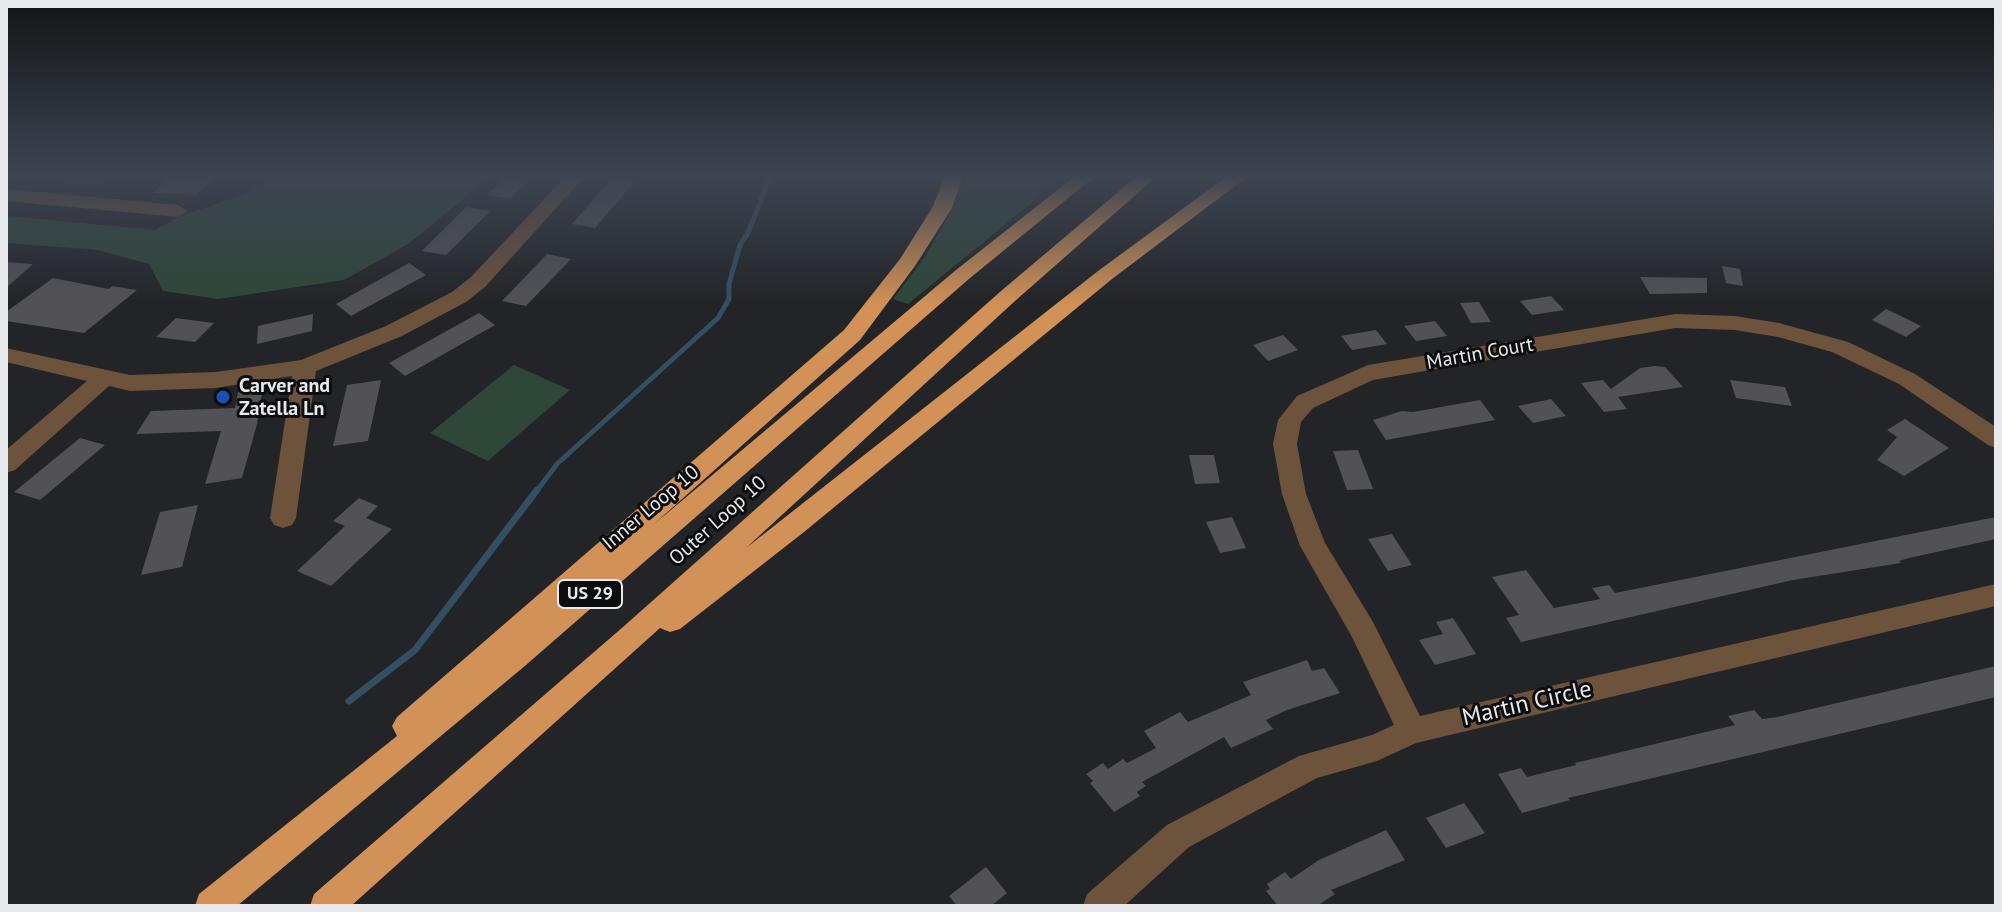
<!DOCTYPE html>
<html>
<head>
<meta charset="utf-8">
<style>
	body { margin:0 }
	#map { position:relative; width:2002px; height:912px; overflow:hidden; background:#222427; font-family:"PT Sans",sans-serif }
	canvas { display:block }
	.frame { position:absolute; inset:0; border:8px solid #e8e9ec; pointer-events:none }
</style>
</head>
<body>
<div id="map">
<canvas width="2002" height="912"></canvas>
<div class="frame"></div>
</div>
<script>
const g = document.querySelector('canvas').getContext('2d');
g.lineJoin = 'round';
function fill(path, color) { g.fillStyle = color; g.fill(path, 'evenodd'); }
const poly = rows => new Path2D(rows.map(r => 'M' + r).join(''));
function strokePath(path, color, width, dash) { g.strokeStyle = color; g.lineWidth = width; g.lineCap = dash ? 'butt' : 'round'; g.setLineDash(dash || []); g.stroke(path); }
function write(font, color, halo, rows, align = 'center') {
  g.font = font + ' "PT Sans",sans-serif'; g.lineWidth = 6; g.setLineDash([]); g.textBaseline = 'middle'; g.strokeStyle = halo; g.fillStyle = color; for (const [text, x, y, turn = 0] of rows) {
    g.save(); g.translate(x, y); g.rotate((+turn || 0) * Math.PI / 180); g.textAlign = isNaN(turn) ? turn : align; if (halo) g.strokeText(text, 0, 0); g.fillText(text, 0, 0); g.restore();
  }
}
const green = poly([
	[269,177,490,177,408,244,344,280,218,299,163,291,149,264,98,250,6,243,6,216,155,230,181,216,248,193],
	[965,177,1063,177,908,304,893,299,925,257,951,211],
	[514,365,570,390,488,461,430,433]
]);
const streamFar1 = poly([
	[536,492,557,464,718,318,729,299,729,284,740,245,748,233,770,177]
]);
const stream = poly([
	[349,701,415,650,537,490]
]);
const building = poly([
	[169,177,216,177,196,195,153,193],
	[506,177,532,177,510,199,486,195],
	[613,177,636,180,595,228,572,224],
	[466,207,490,211,446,255,422,251],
	[547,254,571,259,526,306,502,301],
	[6,262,33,264,6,288],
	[409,263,426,275,351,316,336,304],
	[1722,266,1740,269,1743,286,1726,283],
	[1640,277,1707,278,1707,293,1650,294],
	[53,278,109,289,112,286,137,290,84,333,6,321,6,312],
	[1551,296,1564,310,1532,315,1520,301],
	[1479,302,1491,322,1471,323,1460,303],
	[1886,309,1907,319,1921,326,1906,337,1872,320],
	[479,313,495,325,405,376,389,363],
	[313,314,312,331,257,344,258,326],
	[176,318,214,323,195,342,156,337],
	[1435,321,1447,336,1416,341,1404,326],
	[1376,330,1387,344,1352,350,1341,336],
	[1283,335,1298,350,1268,361,1253,345],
	[1655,366,1665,367,1683,387,1618,397,1627,409,1604,412,1581,383,1603,380,1611,389,1640,368],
	[381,380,368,441,333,446,347,385],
	[1730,380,1785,387,1792,406,1736,398],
	[263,387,257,424,242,478,205,484,221,431,136,434,151,411,235,408,238,392],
	[1551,399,1566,416,1533,423,1518,406],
	[1480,400,1495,420,1386,440,1373,420,1402,411,1413,412],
	[1905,419,1949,448,1904,476,1877,460,1897,437,1887,430],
	[80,438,105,445,40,500,14,492],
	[1358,450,1373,489,1347,490,1333,451],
	[1189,455,1214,455,1220,483,1195,484],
	[359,498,378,506,366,518,392,529,331,586,297,571,345,526,333,521],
	[198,505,182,567,141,575,160,512],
	[1232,517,1246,548,1220,553,1206,522],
	[1996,517,1996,539,1909,558,1899,561,1901,563,1793,580,1521,642,1506,618,1519,615,1492,577,1526,570,1554,608,1600,599,1592,588,1609,585,1615,593],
	[1392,534,1412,565,1388,571,1368,539],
	[1453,618,1476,654,1435,665,1419,640,1443,634,1436,622],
	[1307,660,1312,671,1324,668,1340,693,1287,710,1266,720,1273,729,1231,748,1224,737,1142,782,1146,786,1137,792,1140,796,1114,812,1090,783,1093,781,1086,774,1103,763,1108,769,1123,759,1127,763,1156,748,1144,731,1180,712,1188,722,1251,695,1243,682],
	[1996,666,1996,697,1568,798,1570,800,1522,813,1498,774,1521,768,1527,777,1576,765,1575,763,1735,725,1728,716,1754,710,1762,719,1777,717],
	[1464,803,1485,833,1446,848,1426,818],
	[1386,830,1405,860,1331,890,1335,894,1317,906,1278,906,1266,891,1270,889,1267,884,1285,872,1291,879,1319,860],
	[986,867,1007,893,991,906,957,906,949,896]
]);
const minor = poly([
	[59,177,106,177,97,183,68,183,59,177],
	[565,177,584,177,485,287,466,302,402,336,316,371,296,518,292,525,283,528,274,525,270,518,292,376,216,388,130,391,109,386,15,470,6,473,6,450,87,381,6,362,6,348,130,375,216,372,301,360,386,326,452,292,471,277,565,177],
	[6,189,178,205,188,211,178,217,6,201,6,189],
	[1675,314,1735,316,1779,323,1848,342,1915,374,1996,427,1996,448,1988,445,1899,384,1832,352,1778,337,1735,330,1675,328,1373,380,1313,408,1301,422,1297,444,1306,494,1325,543,1373,622,1420,716,1996,584,1996,606,1416,743,1377,761,1317,778,1189,847,1124,906,1083,906,1087,894,1167,825,1299,756,1372,735,1394,725,1352,637,1300,546,1282,494,1273,444,1278,420,1297,396,1368,365,1675,314]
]);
const highway = poly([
	[945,177,963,177,952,208,915,266,860,340,653,525,956,270,1074,177,1094,177,970,278,526,665,237,906,195,906,199,894,397,736,392,726,397,717,844,330,900,259,932,208,945,177],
	[1136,177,1156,177,1015,301,746,548,1098,271,1226,177,1247,177,1112,279,804,532,680,629,670,632,660,628,351,906,310,906,314,894,623,627,1001,291,1136,177]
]);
const markers = [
	[223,397,8,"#1a4fb4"]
];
const shields = [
	[590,594,64]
];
const shieldNames = [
	["US 29",590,594]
];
const streetNames = [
	["Martin Court",1480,354,-10],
	["Inner Loop 10",651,508,-40],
	["Outer Loop 10",718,521,-42]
];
const poiNames = [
	["Carver and",239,386],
	["Zatella Ln",239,409]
];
const nearStreetnames = [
	["Martin Circle",1527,704,-13]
];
fill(green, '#2e4738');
strokePath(streamFar1, '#324f63', 5);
strokePath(stream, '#324f63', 7);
fill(building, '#525155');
fill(minor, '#6d523c');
fill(highway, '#d29157');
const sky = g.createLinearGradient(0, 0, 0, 305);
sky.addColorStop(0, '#131415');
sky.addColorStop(0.58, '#3e4552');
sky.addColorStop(1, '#3e455200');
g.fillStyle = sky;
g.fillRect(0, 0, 2002, 305);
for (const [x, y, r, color] of markers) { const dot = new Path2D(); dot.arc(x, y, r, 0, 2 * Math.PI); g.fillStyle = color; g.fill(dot); strokePath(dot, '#0c0d0f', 3); }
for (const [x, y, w] of shields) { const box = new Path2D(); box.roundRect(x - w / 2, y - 14, w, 28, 6); g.fillStyle = '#0c0d0f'; g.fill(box); strokePath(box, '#e8e9ec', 2); }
write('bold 18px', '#e8e9ec', null, shieldNames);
write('20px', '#e8e9ec', '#0c0d0f', streetNames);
write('bold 20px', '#e8e9ec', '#0c0d0f', poiNames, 'left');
write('24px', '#e8e9ec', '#0c0d0f', nearStreetnames);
</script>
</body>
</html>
